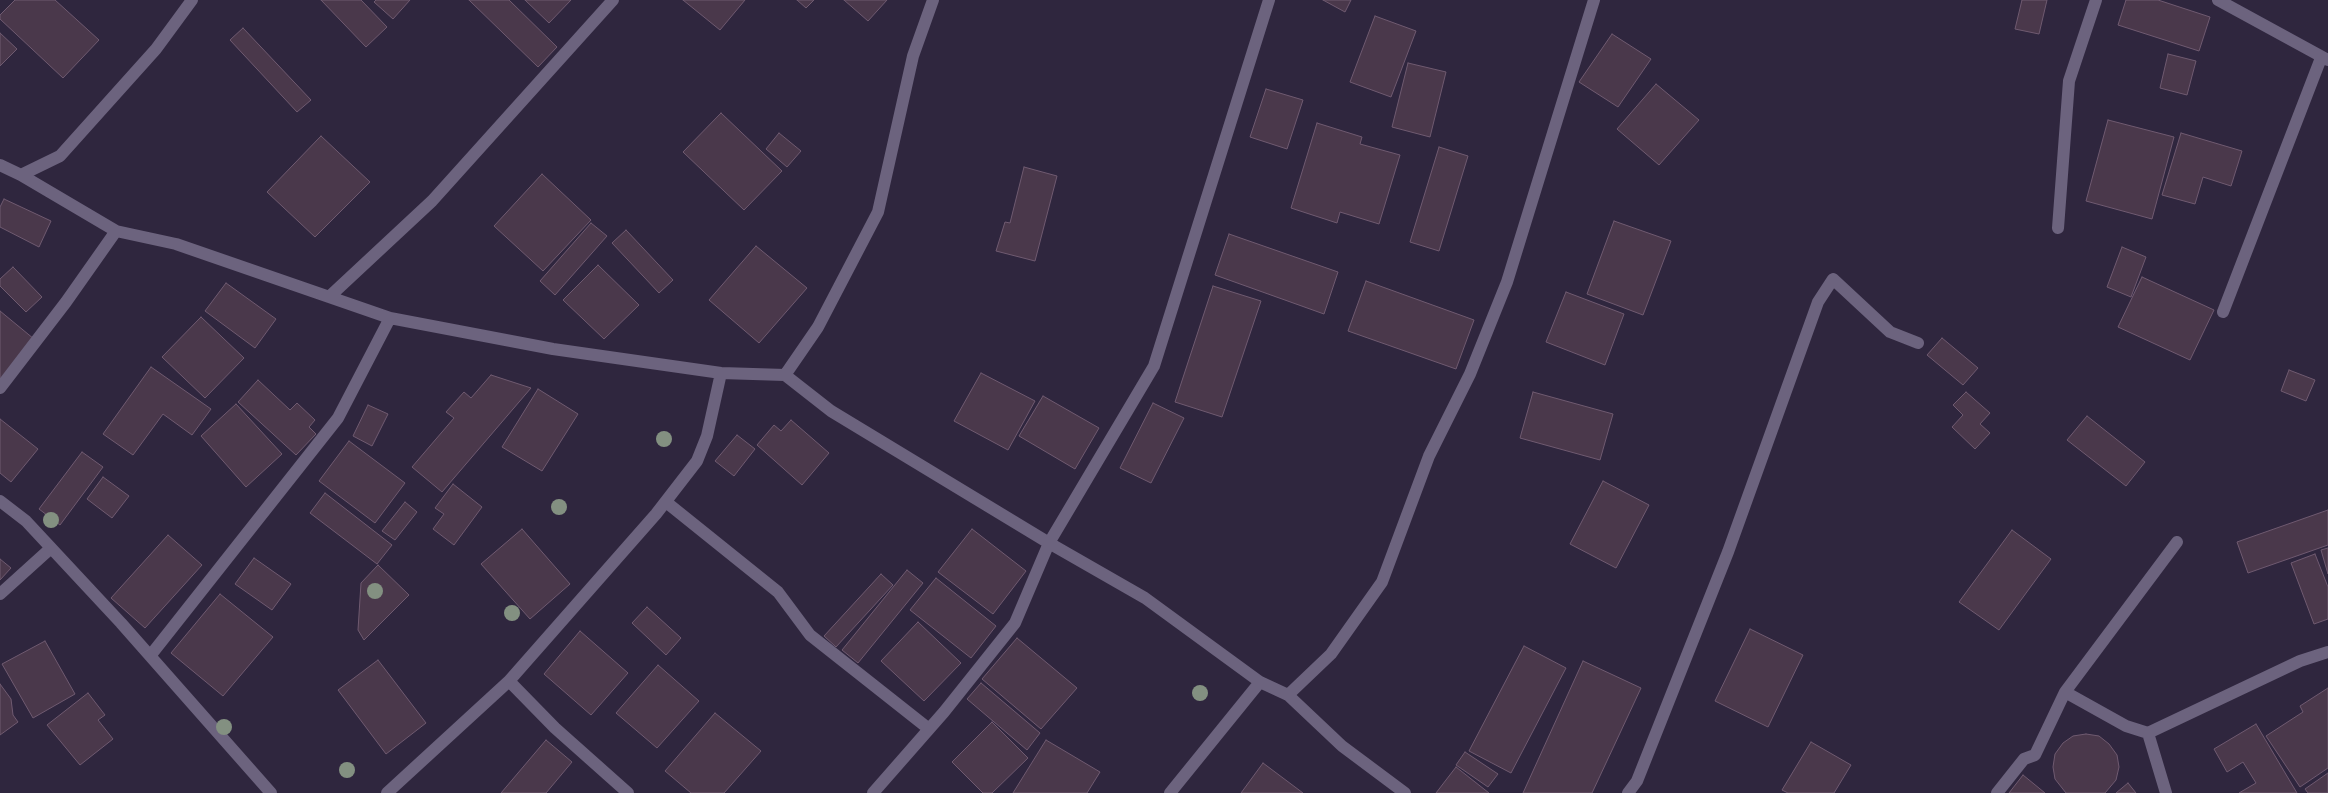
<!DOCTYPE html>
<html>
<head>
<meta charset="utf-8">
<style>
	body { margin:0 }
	canvas { display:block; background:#2f263e }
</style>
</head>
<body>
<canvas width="2328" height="793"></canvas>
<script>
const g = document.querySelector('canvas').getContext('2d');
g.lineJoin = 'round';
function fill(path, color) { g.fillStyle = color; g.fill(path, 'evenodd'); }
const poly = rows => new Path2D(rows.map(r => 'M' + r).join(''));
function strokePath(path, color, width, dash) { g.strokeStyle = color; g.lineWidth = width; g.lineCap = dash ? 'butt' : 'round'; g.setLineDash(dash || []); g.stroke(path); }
const building = poly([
	[15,0,55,0,99,40,63,78,0,19,0,15,15,0],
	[321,0,361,0,387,27,366,47,321,0],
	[376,0,410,0,393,19,374,2,376,0],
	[469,0,509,0,557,47,538,67,469,0],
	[525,0,571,0,549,23,525,0],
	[683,0,745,0,720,30,683,0],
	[797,0,814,0,806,8,797,0],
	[844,0,887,0,868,21,844,0],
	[1323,0,1351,0,1345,12,1323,0],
	[2022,0,2047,0,2039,34,2015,29,2022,0],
	[2126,0,2158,0,2210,17,2199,51,2118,25,2126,0],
	[1375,16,1416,31,1391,97,1350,82,1375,16],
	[243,28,311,100,297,112,230,40,243,28],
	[0,33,17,49,0,66,0,33],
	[1612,34,1651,59,1618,107,1579,82,1612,34],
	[2168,54,2196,61,2187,95,2160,88,2168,54],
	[1408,63,1446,72,1430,137,1392,127,1408,63],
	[1656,84,1699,120,1659,165,1617,129,1656,84],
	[1266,89,1303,100,1287,149,1250,137,1266,89],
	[721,113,782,171,744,210,683,152,721,113],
	[2108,120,2174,137,2152,219,2086,201,2108,120],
	[1317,123,1362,137,1360,144,1400,155,1379,224,1340,212,1337,223,1291,208,1317,123],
	[779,133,801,151,787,167,766,149,779,133],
	[2181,133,2242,151,2231,186,2203,177,2195,204,2162,195,2181,133],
	[321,136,370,182,315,237,267,192,321,136],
	[1439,147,1468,156,1439,251,1410,242,1439,147],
	[1024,167,1057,176,1035,261,996,251,1005,222,1010,223,1024,167],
	[542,174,591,220,543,271,494,226,542,174],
	[4,199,51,221,39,247,0,227,0,207,4,199],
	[1614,221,1671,241,1643,315,1587,294,1614,221],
	[591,223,607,236,555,295,540,281,591,223],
	[626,230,673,280,659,293,612,243,626,230],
	[1229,234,1338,272,1324,314,1215,275,1229,234],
	[756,246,807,288,759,343,709,300,756,246],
	[2122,247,2146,257,2131,297,2107,287,2122,247],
	[598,265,639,305,604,339,563,300,598,265],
	[13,267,42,297,26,312,0,286,0,279,13,267],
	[2142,277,2214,310,2190,360,2118,327,2142,277],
	[1366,281,1474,320,1456,369,1348,331,1366,281],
	[226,283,276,319,255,348,205,311,226,283],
	[1213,286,1261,301,1222,417,1175,402,1213,286],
	[1566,292,1624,314,1605,365,1546,342,1566,292],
	[0,311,34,339,0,384,0,311],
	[201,317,244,358,205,398,162,357,201,317],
	[1942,338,1978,368,1963,385,1927,355,1942,338],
	[151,367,211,409,192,435,163,414,133,455,103,434,151,367],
	[2289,370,2315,380,2306,401,2281,391,2289,370],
	[981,373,1035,401,1008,450,954,421,981,373],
	[491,375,531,388,442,492,412,467,454,418,446,412,464,392,471,398,491,375],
	[258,380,290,410,297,403,315,420,309,427,316,434,296,455,238,402,258,380],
	[538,389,578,414,542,471,502,447,538,389],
	[1533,392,1613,414,1600,460,1520,438,1533,392],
	[1966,392,1990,413,1980,424,1990,433,1975,449,1952,427,1963,415,1953,405,1966,392],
	[1043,396,1099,428,1075,469,1019,436,1043,396],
	[1153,403,1184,418,1151,483,1120,468,1153,403],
	[236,404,282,454,246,487,201,436,236,404],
	[368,405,388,414,372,446,353,436,368,405],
	[2087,416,2145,462,2126,486,2067,440,2087,416],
	[0,419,38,449,11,482,0,473,0,419],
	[791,420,829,453,802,485,757,445,774,425,781,431,791,420],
	[737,435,755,449,734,476,715,461,737,435],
	[349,441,405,483,375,523,319,481,349,441],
	[82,452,103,467,60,525,39,509,82,452],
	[103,477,129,496,112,518,87,499,103,477],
	[1603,481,1649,505,1616,568,1570,544,1603,481],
	[453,484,482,507,454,545,433,529,444,514,435,508,453,484],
	[325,493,392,545,377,564,310,513,325,493],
	[405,502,417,512,395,540,382,531,405,502],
	[2328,510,2328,545,2248,573,2237,542,2328,510],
	[522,529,570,584,530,619,481,564,522,529],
	[972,529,1026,571,993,614,938,572,972,529],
	[2012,530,2051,559,1999,630,1959,602,2012,530],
	[168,535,202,565,145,628,111,598,168,535],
	[2328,548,2328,574,2321,550,2328,548],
	[2315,554,2328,587,2328,619,2314,624,2291,563,2315,554],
	[254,558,291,584,272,610,235,584,254,558],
	[0,559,11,568,0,580,0,559],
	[378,565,409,595,364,640,358,630,361,583,378,565],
	[907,570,923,583,858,663,842,650,907,570],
	[881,574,893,585,836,647,824,636,881,574],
	[936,578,996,626,971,658,910,610,936,578],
	[220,594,273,637,223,696,171,653,220,594],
	[647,607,681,638,666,655,632,623,647,607],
	[918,622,961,663,924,701,881,661,918,622],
	[1750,629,1803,655,1768,727,1715,701,1750,629],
	[580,631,628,673,591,715,544,674,580,631],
	[1017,638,1077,688,1041,729,982,679,1017,638],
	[45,641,75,694,33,718,2,664,45,641],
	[1524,646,1566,668,1511,773,1469,751,1524,646],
	[378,660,426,723,386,754,338,690,378,660],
	[1583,661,1641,688,1592,793,1523,793,1583,661],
	[658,665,699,701,657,748,616,713,658,665],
	[981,683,1040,733,1027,750,967,699,981,683],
	[0,684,11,699,13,715,18,722,0,735,0,684],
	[2328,688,2328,768,2300,787,2266,736,2303,712,2300,706,2328,688],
	[88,693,105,715,98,720,113,739,80,765,47,725,88,693],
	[715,713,761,751,724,793,691,793,665,771,715,713],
	[992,722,1028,758,992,793,983,793,952,762,992,722],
	[2256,724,2297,793,2239,793,2256,783,2243,762,2227,772,2214,749,2256,724],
	[2086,734,2099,736,2109,744,2117,755,2119,767,2116,780,2105,793,2066,793,2055,779,2053,767,2055,754,2063,743,2073,736,2086,734],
	[546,740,572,762,546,793,501,793,546,740],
	[1046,740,1100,772,1087,793,1013,793,1046,740],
	[1811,742,1851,765,1834,793,1788,793,1782,790,1811,742],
	[1465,752,1498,774,1488,787,1456,765,1465,752],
	[1263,763,1303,793,1241,793,1263,763],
	[1456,767,1489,793,1436,793,1456,767],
	[2328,773,2328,793,2308,793,2305,789,2328,773],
	[2023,775,2045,793,2009,793,2023,775],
	[2128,783,2136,793,2116,793,2128,783]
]);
const street = poly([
	[2218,0,2328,60],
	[0,165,21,175,116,231,176,244,390,318,553,349,721,373,785,375,831,411,1049,543,1145,598,1260,682,1288,695,1342,746,1405,793],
	[21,175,60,156,156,49,192,0],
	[2058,228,2069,81,2096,0],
	[329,297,432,201,613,0],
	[2223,312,2321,58],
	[785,375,818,327,878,212,913,56,933,0],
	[0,388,66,302,116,231],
	[0,501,26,521,121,623,271,793],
	[666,502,778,592,810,635,929,729],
	[0,594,51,548],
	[150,656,338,418,390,318],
	[509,681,555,728,628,793],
	[2065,692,2177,542],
	[1288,695,1331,654,1382,582,1429,456,1470,374,1507,282,1594,0],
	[2148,733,2166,793],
	[387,793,509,681,656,514,697,461,707,436,721,373],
	[873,793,944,712,1015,623,1049,543,1154,366,1269,0],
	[1170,793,1260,682],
	[1628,793,1637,781,1728,552,1818,302,1833,279,1890,332,1918,343],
	[1997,793,2024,759,2035,755,2065,692,2126,726,2148,733,2300,661,2328,652]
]);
const trees = [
	[664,439],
	[559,507],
	[51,520],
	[375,591],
	[512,613],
	[1200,693],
	[224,727],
	[347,770]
];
fill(building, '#4a384b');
strokePath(building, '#6f5a70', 1);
strokePath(street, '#6c637e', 12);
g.fillStyle = '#839081';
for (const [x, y] of trees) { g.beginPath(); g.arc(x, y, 8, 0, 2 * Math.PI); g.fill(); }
</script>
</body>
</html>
